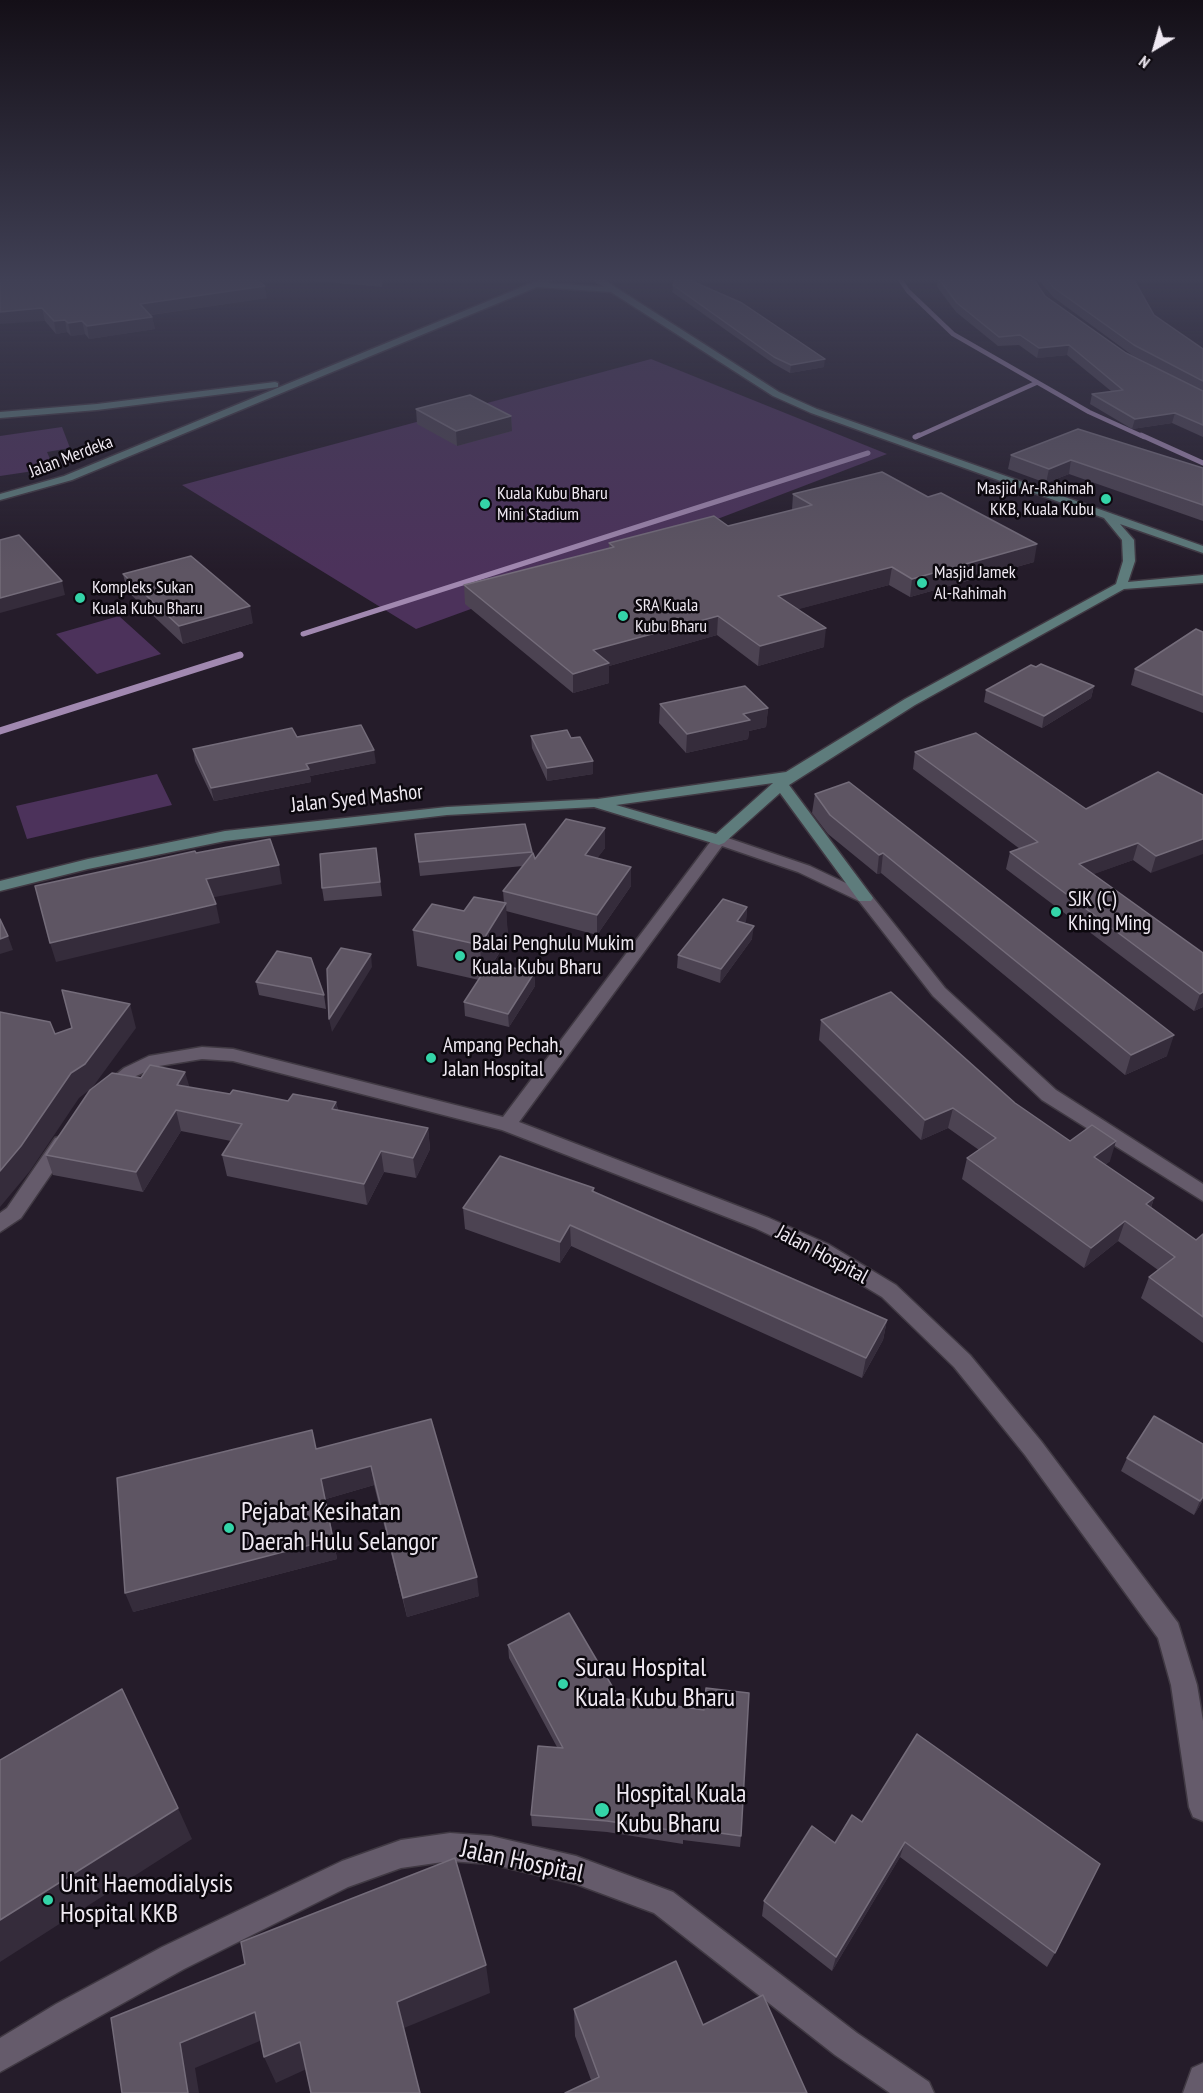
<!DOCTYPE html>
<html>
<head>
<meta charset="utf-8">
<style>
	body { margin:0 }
	#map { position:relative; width:1203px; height:2093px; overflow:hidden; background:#251c2a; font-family:"PT Sans Narrow",sans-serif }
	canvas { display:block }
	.north { position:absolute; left:1125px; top:18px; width:60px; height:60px; -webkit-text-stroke:4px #0c080e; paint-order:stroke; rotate:217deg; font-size:16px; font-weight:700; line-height:24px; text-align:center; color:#efe9f2 }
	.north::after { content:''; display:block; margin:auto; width:21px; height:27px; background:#efe9f2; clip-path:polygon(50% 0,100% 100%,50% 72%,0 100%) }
</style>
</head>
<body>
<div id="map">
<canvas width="1203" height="2093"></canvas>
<div class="north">N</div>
</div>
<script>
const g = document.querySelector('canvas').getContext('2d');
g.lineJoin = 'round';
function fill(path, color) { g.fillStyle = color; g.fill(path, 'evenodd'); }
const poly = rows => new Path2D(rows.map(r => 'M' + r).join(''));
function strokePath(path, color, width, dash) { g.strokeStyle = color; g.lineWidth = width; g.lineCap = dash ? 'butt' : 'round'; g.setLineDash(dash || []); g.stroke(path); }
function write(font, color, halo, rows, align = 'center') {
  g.font = font + ' "PT Sans Narrow",sans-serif'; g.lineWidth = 5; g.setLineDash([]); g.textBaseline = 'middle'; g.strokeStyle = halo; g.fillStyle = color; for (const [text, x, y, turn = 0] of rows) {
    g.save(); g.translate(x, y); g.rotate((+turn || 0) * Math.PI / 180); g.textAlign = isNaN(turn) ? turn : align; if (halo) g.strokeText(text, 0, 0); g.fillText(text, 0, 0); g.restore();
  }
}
const green = poly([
	[651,359,887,454,707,523,416,629,182,485],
	[62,427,70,448,47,452,54,468,0,476,0,436],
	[119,616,161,654,97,674,56,634],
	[157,774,172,805,27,839,16,806]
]);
const streamFar2 = poly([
	[899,278,908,291,953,334,1089,412,1144,437],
	[916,437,1036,383]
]);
const streamFar1 = poly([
	[1141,435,1203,463],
	[915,437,919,435],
	[303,634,868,453]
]);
const stream = poly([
	[0,731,240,655]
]);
const street = poly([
	[719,835,810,866,871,895,945,988,1056,1090,1203,1184,1203,1201,1042,1100,933,996,859,901,798,872,722,846,519,1122,769,1218,828,1244,896,1285,970,1355,1041,1441,1178,1623,1197,1685,1203,1721,1203,1821,1193,1817,1189,1807,1171,1685,1158,1638,1025,1455,954,1367,882,1297,814,1256,755,1228,502,1130,233,1061,202,1059,159,1066,136,1076,113,1095,99,1095,97,1090,124,1068,149,1056,202,1047,233,1049,503,1117,714,837,719,835],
	[62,1136,69,1138,72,1143,69,1148,21,1218,0,1232,0,1213,7,1208,55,1138,62,1136],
	[450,1833,491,1836,576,1856,673,1892,857,2033,929,2082,934,2093,890,2093,835,2055,654,1913,576,1884,491,1864,450,1861,401,1868,348,1887,184,1969,0,2072,0,2038,56,2004,162,1947,342,1861,401,1840,450,1833],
	[1203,2063,1203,2093,1183,2093,1192,2068,1203,2063]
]);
const secondary = poly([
	[544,278,556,278,547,283,604,287,591,278,601,278,779,392,817,409,1203,546,1203,553,1120,524,1134,540,1135,561,1128,582,1203,575,1203,583,1124,589,915,705,789,785,871,895,873,898,871,901,859,901,780,793,724,843,719,845,594,807,447,815,225,841,88,869,0,891,0,881,88,859,225,831,447,807,598,799,786,772,905,699,1116,584,1123,561,1122,540,1104,518,811,413,773,396,611,292,537,287,72,480,0,500,0,494,64,476,544,278],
	[773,783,716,834,616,805,773,783],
	[275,382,278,383,278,387,97,410,0,418,0,412,97,404,275,382]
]);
const wall = poly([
	[0,278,267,298,151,315,152,317,155,329,89,339,85,334,71,336,67,332,56,334,45,321],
	[281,278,383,278,382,287],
	[938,278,1045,296,1126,353,1167,373,1132,355,1053,297,1037,278,1133,278,1154,315,1203,349,1203,437,1172,423,1132,429,1090,404,1092,394,1111,391,1067,355,1037,358,1019,345,998,346,956,312,937,287],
	[673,285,824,367,790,373,774,364,672,292],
	[416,409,511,416,512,431,457,446,417,424],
	[1011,455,1203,468,1203,521,1069,474,1046,483,1008,469],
	[793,494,1034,562,910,597,889,585,798,609,824,647,758,666,717,635,609,666,609,683,573,693,465,604,464,585,609,548,609,543,728,526,792,510],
	[123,574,253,623,183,644,127,591],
	[1203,632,1203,713,1131,685,1135,669],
	[1094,686,1091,698,1042,728,984,702,986,690],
	[660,704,768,708,766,727,749,731,748,739,686,753,659,723],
	[531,736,571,738,593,761,593,774,547,781,532,748],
	[297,737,376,763,310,776,311,782,214,801,195,761,193,749],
	[915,752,1086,809,1203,795,1151,873,1133,860,1093,874,1203,953,1203,1007,1194,1011,1006,869,1010,852,1020,849,913,769],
	[815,794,1167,1056,1125,1075,881,873,877,874,828,834,812,813],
	[605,828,605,848,597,858,631,886,597,935,506,911,508,939,493,963,534,973,535,986,509,1027,465,1016,464,1002,479,980,417,966,413,930,464,911,504,903,503,891,523,866,420,876,415,834,532,852,532,854,535,859],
	[376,848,382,896,324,901,322,888],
	[747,907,746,921,744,923,752,939,720,983,677,968,678,955],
	[256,982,324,995,326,1009,259,995],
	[821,1020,1015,1103,1070,1141,1110,1161,1105,1165,1154,1198,1151,1208,1196,1240,1203,1234,1203,1343,1141,1298,1149,1277,1158,1270,1118,1241,1084,1268,962,1179,967,1158,979,1150,948,1128,921,1140,819,1040],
	[189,1087,230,1094,288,1101,336,1102,338,1110,428,1128,430,1149,416,1178,384,1172,367,1205,227,1176,222,1155,231,1141,181,1131,143,1192,53,1175,46,1155],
	[594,1188,594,1192,887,1320,883,1340,862,1378,571,1246,560,1263,465,1229,463,1208],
	[431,1419,479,1596,407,1617,374,1485,326,1499,337,1559,133,1612,316,1449],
	[1127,1458,1203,1500,1194,1515,1121,1471],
	[508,1645,619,1698,741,1836,740,1847,683,1840,683,1844,607,1832,532,1826,531,1815,557,1747,509,1658],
	[917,1734,1055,1953,1047,1967,900,1857,832,1971,762,1916,764,1901,862,1822],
	[574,2009,703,2025,591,2080,575,2036]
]);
const shadedWall = poly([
	[265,286,267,298,142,316,140,304],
	[42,308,45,321,0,324,0,312],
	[152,317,155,329,89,339,87,326],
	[65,320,67,332,56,334,54,321],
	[82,321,85,334,71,336,68,323],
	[1069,345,1067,355,1037,358,1039,348],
	[825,359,824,367,790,373,791,365],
	[1175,413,1172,423,1132,429,1135,419],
	[511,416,512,431,457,446,456,431],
	[1071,460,1069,474,1046,483,1049,469],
	[1037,544,1034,562,910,597,912,579],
	[892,567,889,585,777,615,778,596],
	[62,581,65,595,0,613,0,598],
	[250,606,253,623,183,644,179,626],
	[718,616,717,635,609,666,609,683,573,693,573,674,593,650],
	[826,628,824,647,758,666,760,646],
	[1094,686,1091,698,1042,728,1044,716],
	[768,708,766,727,749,731,748,739,686,753,687,734,743,714],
	[374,750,376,763,310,776,311,782,214,801,211,788,306,764],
	[593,761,593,774,547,781,547,768],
	[605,828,605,848,585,875,585,855],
	[1203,839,1203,854,1151,873,1156,856],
	[1138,843,1133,860,1075,881,1079,864],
	[883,853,881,873,877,874,879,855],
	[279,865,282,884,210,898,206,879],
	[631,867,631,886,597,935,597,915],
	[506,903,508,939,482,980,480,945],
	[216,904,220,923,56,962,50,943],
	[747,907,746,921,736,934,737,921],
	[754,926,752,939,720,983,721,969],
	[8,936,13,950,0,954,0,939],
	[371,954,372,967,332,1032,329,1019],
	[534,973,535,986,509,1027,508,1014],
	[1203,992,1203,1007,1194,1011,1200,994],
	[130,1004,136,1028,92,1088,79,1098,30,1171,0,1207,0,1171,71,1073],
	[1174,1035,1167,1056,1125,1075,1131,1055],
	[185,1072,191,1092,177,1085],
	[336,1102,340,1122,332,1109],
	[953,1108,948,1128,921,1140,925,1120],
	[176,1110,181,1131,143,1192,136,1172],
	[428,1128,430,1149,416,1178,413,1158],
	[1116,1141,1110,1161,1088,1178,1094,1157],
	[381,1151,384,1172,367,1205,364,1184],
	[1154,1198,1147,1219,1146,1204],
	[1125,1221,1118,1241,1084,1268,1091,1248],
	[570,1225,571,1246,560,1263,560,1242],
	[887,1320,883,1340,862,1378,866,1358],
	[371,1466,374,1485,326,1499,337,1559,133,1612,125,1593,321,1479],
	[1203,1497,1203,1500,1194,1515,1200,1501],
	[477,1577,479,1596,407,1617,403,1598],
	[178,1808,192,1839,0,1962,0,1920],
	[905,1842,900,1857,832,1971,836,1957],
	[486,1965,490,1993,404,2028,420,2093,397,2002],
	[255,2012,267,2038,195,2068,199,2093,188,2093,180,2043],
	[300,2042,311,2067,276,2083,264,2057]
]);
const building = poly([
	[0,278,255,278,265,286,140,304,152,317,87,326,82,321,68,323,65,320,54,321,42,308,0,312,0,278],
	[676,278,685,278,742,303,825,359,791,365,774,357,673,285,676,278],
	[938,278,1033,278,1045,296,1126,353,1203,391,1203,425,1175,413,1135,419,1092,394,1123,390,1069,345,1039,348,1020,335,999,337,957,303,938,278],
	[1046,278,1133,278,1154,315,1203,349,1203,381,1134,345,1054,288,1046,278],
	[470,395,511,416,456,431,416,409,470,395],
	[1078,429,1203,468,1203,505,1071,460,1049,469,1011,455,1078,429],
	[882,472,928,497,941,493,1037,544,912,579,892,567,778,596,826,628,760,646,718,616,593,650,609,663,573,674,464,585,614,547,609,543,714,516,728,526,812,505,793,494,882,472],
	[19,535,62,581,0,598,0,540,19,535],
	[191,556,250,606,179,626,123,574,191,556],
	[1196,629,1203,632,1203,695,1135,669,1196,629],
	[1041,664,1094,686,1044,716,986,690,1031,665,1036,667,1041,664],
	[745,686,768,708,743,714,750,720,687,734,660,704,745,686],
	[361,725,374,750,306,764,309,769,211,788,193,749,292,728,297,737,361,725],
	[567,730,571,738,580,737,593,761,547,768,531,736,567,730],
	[976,733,1086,809,1158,772,1203,795,1203,839,1156,856,1138,843,1079,864,1203,953,1203,992,1200,994,1010,852,1038,842,915,752,976,733],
	[849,782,1174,1035,1131,1055,883,853,879,855,830,815,815,794,849,782],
	[566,819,605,828,585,855,631,867,597,915,503,891,533,853,535,859,566,819],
	[525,824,532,852,419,862,415,834,525,824],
	[270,839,279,865,206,879,216,904,50,943,35,886,195,851,196,853,270,839],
	[376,848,380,882,322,888,320,854,376,848],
	[474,897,506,903,480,945,413,930,432,904,464,911,474,897],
	[723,899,747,907,737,921,754,926,721,969,678,955,723,899],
	[0,919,8,936,0,939,0,919],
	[341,948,371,954,329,1019,327,969,341,948],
	[277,951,311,958,324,995,256,982,277,951],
	[490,962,534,973,508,1014,464,1002,490,962],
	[62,990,130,1004,85,1064,71,1073,21,1146,0,1171,0,1012,50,1022,55,1034,72,1028,62,990],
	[891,992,1015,1103,1070,1141,1092,1125,1116,1141,1094,1157,1154,1198,1146,1204,1196,1240,1203,1234,1203,1317,1149,1277,1175,1257,1125,1221,1091,1248,967,1158,996,1138,953,1108,925,1120,821,1020,891,992],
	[150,1065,185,1072,177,1085,230,1094,233,1090,288,1101,293,1094,336,1102,332,1109,428,1128,413,1158,381,1151,364,1184,222,1155,242,1124,176,1110,136,1172,46,1155,90,1090,112,1073,141,1078,150,1065],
	[500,1156,594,1188,592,1191,887,1320,866,1358,570,1225,560,1242,463,1208,500,1156],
	[1154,1416,1203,1444,1203,1497,1200,1501,1127,1458,1154,1416],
	[431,1419,477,1577,403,1598,371,1466,321,1479,333,1539,125,1593,117,1478,312,1430,316,1449,431,1419],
	[569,1613,619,1698,704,1710,706,1688,749,1693,741,1836,684,1828,684,1832,607,1821,531,1815,538,1746,563,1748,508,1645,569,1613],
	[122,1689,178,1808,0,1920,0,1760,122,1689],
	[917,1734,1100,1864,1055,1953,905,1842,836,1957,764,1901,812,1826,835,1843,852,1815,862,1822,917,1734],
	[455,1858,486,1965,397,2002,420,2093,311,2093,300,2042,264,2057,255,2012,180,2043,188,2093,122,2093,111,2018,245,1964,241,1942,455,1858],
	[676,1961,703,2025,763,1995,807,2093,565,2093,599,2077,574,2009,676,1961]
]);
const markers = [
	[1106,499,6,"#34d4a8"],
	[485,504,6,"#34d4a8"],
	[922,583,6,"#34d4a8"],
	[80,598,6,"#34d4a8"],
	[623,616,6,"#34d4a8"],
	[1056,912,6,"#34d4a8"],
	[460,956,6,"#34d4a8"],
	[431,1058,6,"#34d4a8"],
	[229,1528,6,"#34d4a8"],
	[563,1684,6,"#34d4a8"],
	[602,1810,8,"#34d4a8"],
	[48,1900,6,"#34d4a8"]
];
const farStreetnames = [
	["Jalan Merdeka",71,457,-21]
];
const farPoinames = [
	["Masjid Ar-Rahimah",1094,489,"right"],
	["KKB, Kuala Kubu",1094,510,"right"],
	["Kuala Kubu Bharu",497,494],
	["Mini Stadium",497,515],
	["Masjid Jamek",934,573],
	["Al-Rahimah",934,594],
	["Kompleks Sukan",92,588],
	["Kuala Kubu Bharu",92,609],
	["SRA Kuala",635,606],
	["Kubu Bharu",635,627]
];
const streetNames = [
	["Jalan Syed Mashor",357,799,-6],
	["Jalan Hospital",822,1255,28]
];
const poiNames = [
	["SJK (C)",1068,900],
	["Khing Ming",1068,924],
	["Balai Penghulu Mukim",472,944],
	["Kuala Kubu Bharu",472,968],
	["Ampang Pechah,",443,1046],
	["Jalan Hospital",443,1070]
];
const nearPoinames = [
	["Pejabat Kesihatan",241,1513],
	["Daerah Hulu Selangor",241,1543],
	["Surau Hospital",575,1669],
	["Kuala Kubu Bharu",575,1699],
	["Hospital Kuala",616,1795],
	["Kubu Bharu",616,1825],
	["Unit Haemodialysis",60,1885],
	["Hospital KKB",60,1915]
];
const nearStreetnames = [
	["Jalan Hospital",522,1862,12]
];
fill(green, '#4c325b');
strokePath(streamFar2, '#a188b0', 4.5);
strokePath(streamFar1, '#a188b0', 5);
strokePath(stream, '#a188b0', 7);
strokePath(street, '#403943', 3);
strokePath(secondary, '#403943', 3);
fill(street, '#655b6b');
fill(secondary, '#5e7c7c');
fill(wall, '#4c4352');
fill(shadedWall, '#352c3b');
fill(building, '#5e5563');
strokePath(building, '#746c7a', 1.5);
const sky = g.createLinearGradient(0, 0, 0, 571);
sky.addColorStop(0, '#140f17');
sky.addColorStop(0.49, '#404055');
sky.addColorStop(1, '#40405500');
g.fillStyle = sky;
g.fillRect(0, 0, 1203, 571);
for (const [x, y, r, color] of markers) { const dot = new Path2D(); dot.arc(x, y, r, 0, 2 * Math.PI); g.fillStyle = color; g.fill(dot); strokePath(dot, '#0c080e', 2); }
write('18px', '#efe9f2', '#0c080e', farStreetnames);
write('18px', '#efe9f2', '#0c080e', farPoinames, 'left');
write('21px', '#efe9f2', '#0c080e', streetNames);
write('21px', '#efe9f2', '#0c080e', poiNames, 'left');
write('26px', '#efe9f2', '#0c080e', nearPoinames, 'left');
write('26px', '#efe9f2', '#0c080e', nearStreetnames);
</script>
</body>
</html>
